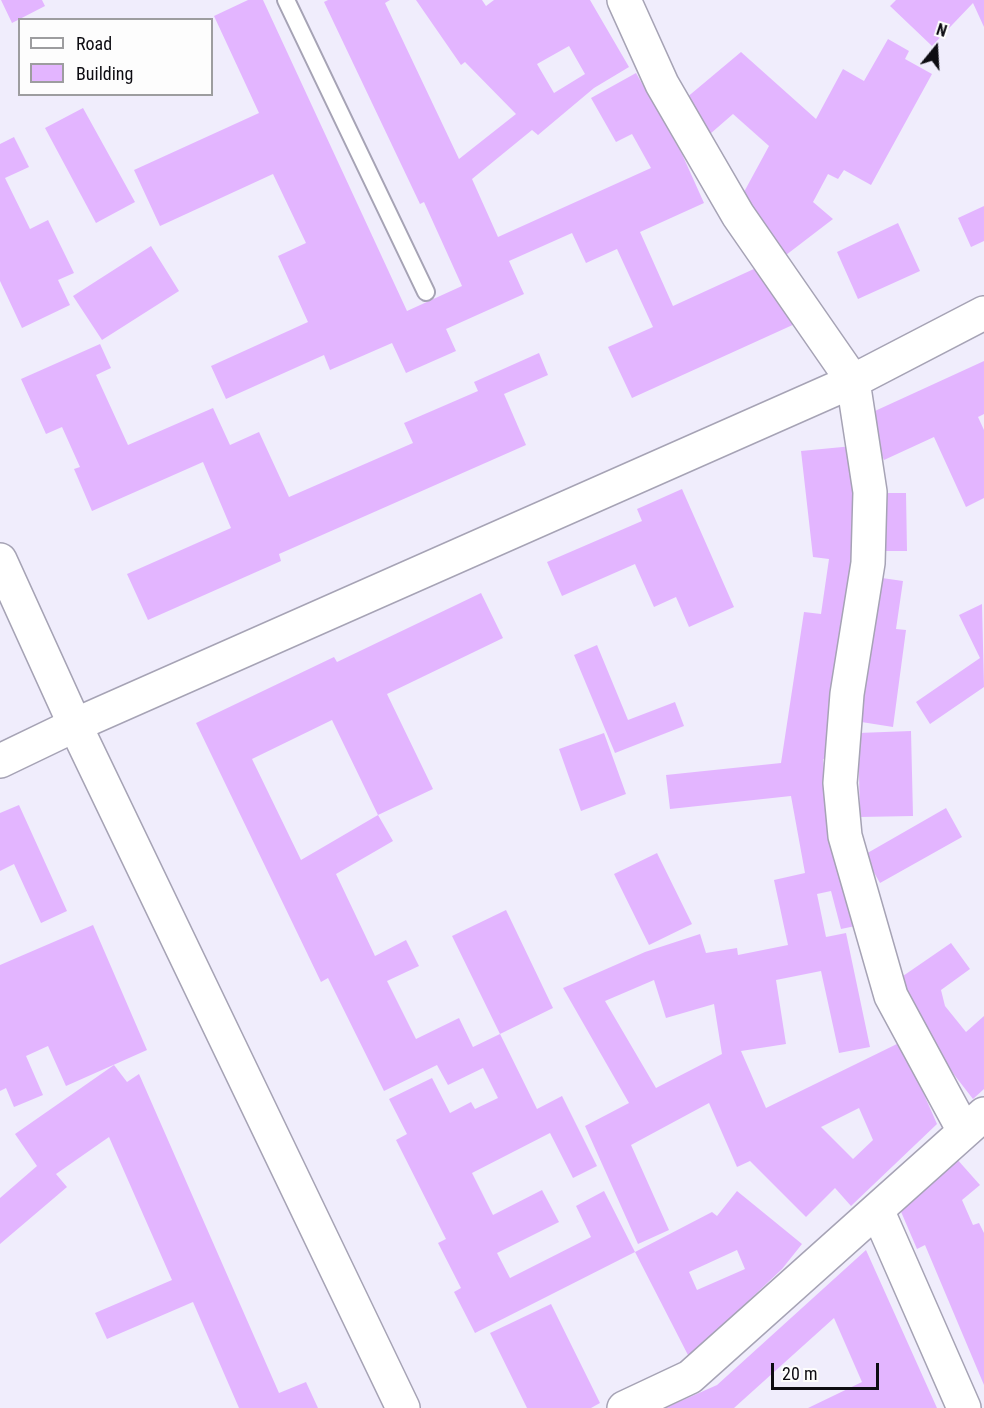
<!DOCTYPE html>
<html>
<head>
<meta charset="utf-8">
<style>
	body { margin:0 }
	#map { position:relative; width:984px; height:1408px; overflow:hidden; background:#f0edfc; font-family:"Roboto Condensed",sans-serif }
	canvas { display:block }
	.legend { position:absolute; left:18px; top:18px; width:195px; height:78px; box-sizing:border-box; background:#fdfdfd; border:2px solid #9d9d9f; margin:0; padding:8px 10px; list-style:none; font-size:18px; color:#0d0c12 }
	.legend li { display:flex; align-items:center; gap:12px; height:30px }
	.legend b { width:30px; border:2px solid #9d9d9f }
	.north { position:absolute; left:906px; top:18px; width:60px; height:60px; -webkit-text-stroke:4px #fdfdfd; paint-order:stroke; rotate:18deg; font-size:16px; font-weight:700; line-height:24px; text-align:center; color:#0d0c12 }
	.north::after { content:''; display:block; margin:auto; width:21px; height:27px; background:#0d0c12; clip-path:polygon(50% 0,100% 100%,50% 72%,0 100%) }
	.scale { position:absolute; left:771px; top:1363px; width:108px; height:27px; box-sizing:border-box; border:3px solid #0d0c12; border-top:0; padding-left:8px; font-size:18px; line-height:21px; white-space:nowrap; color:#0d0c12; -webkit-text-stroke:4px #fdfdfd; paint-order:stroke }
</style>
</head>
<body>
<div id="map">
<canvas width="984" height="1408"></canvas>
<ul class="legend">
<li><b style="height:8px;background:#fff"></b>Road</li>
<li><b style="height:16px;background:#e3b5ff"></b>Building</li>
</ul>
<div class="north">N</div>
<div class="scale">20 m</div>
</div>
<script>
const g = document.querySelector('canvas').getContext('2d');
g.lineJoin = 'round';
function fill(path, color) { g.fillStyle = color; g.fill(path, 'evenodd'); }
const poly = rows => new Path2D(rows.map(r => 'M' + r).join(''));
function strokePath(path, color, width, dash) { g.strokeStyle = color; g.lineWidth = width; g.lineCap = dash ? 'butt' : 'round'; g.setLineDash(dash || []); g.stroke(path); }
const building = poly([
	[1,0,42,0,45,6,12,23],
	[248,0,263,0,407,311,462,286,424,202,420,204,324,2,328,0,390,0,385,3,459,159,516,114,465,62,461,65,416,0,482,0,486,6,494,0,590,0,629,67,594,88,538,135,532,130,472,179,498,237,651,168,632,134,616,142,591,98,636,73,682,154,704,203,640,232,673,306,756,268,797,323,632,398,608,347,653,327,617,249,586,263,572,233,509,261,524,294,446,329,456,351,406,373,392,343,330,370,324,355,226,399,211,366,308,322,278,256,306,243,273,174,160,226,134,170,259,113,214,16],
	[569,46,585,74,554,93,537,64],
	[896,0,984,0,984,27,973,3,932,46,890,6],
	[888,39,909,51,905,59,932,74,871,185,844,170,838,179,828,174,813,202,833,219,786,255,738,203,769,146,733,114,702,141,679,104,741,52,816,119,843,69,864,81],
	[83,108,135,202,96,223,45,128],
	[14,137,29,167,5,178,30,229,48,220,74,273,58,280,70,305,22,328,0,281,0,144],
	[984,206,984,241,971,247,958,218],
	[898,223,920,271,858,299,837,252],
	[151,246,179,291,102,340,73,296],
	[100,344,111,368,96,375,128,445,213,408,230,445,259,432,289,497,413,443,404,423,478,391,474,382,539,353,548,375,504,394,526,445,279,554,281,561,148,620,127,574,231,528,203,462,92,511,74,469,80,467,62,427,46,434,21,379],
	[984,361,984,414,978,417,984,430,984,498,966,507,934,437,884,460,864,416],
	[853,446,862,531,829,758,823,759,828,809,860,925,841,929,831,891,817,894,826,937,846,933,870,1047,839,1053,821,971,776,980,786,1044,741,1051,766,1108,901,1042,937,1124,851,1206,835,1188,806,1217,750,1161,737,1167,709,1103,631,1145,669,1230,638,1244,585,1126,629,1103,563,988,645,952,700,934,706,953,737,948,738,955,788,945,774,880,805,873,791,796,670,809,666,775,781,763,804,612,821,614,829,559,813,557,801,451],
	[654,980,666,1018,714,1004,722,1054,656,1088,605,1001],
	[859,1108,873,1140,853,1159,821,1127],
	[682,489,734,607,689,627,676,597,654,607,635,564,562,596,547,562,642,521,637,509],
	[883,493,906,493,907,551,884,551],
	[875,577,903,581,896,629,906,630,893,727,855,721],
	[481,593,503,638,387,694,433,789,378,815,332,720,252,759,301,860,378,815,393,841,336,874,375,956,406,940,419,966,387,981,416,1039,459,1018,473,1047,500,1034,537,1109,562,1096,597,1166,573,1178,550,1133,472,1173,493,1215,542,1190,559,1222,497,1253,510,1278,591,1237,576,1206,604,1191,635,1252,475,1333,454,1292,461,1288,438,1243,446,1239,396,1140,407,1134,389,1099,432,1078,450,1113,471,1102,475,1109,498,1098,483,1068,448,1085,437,1065,384,1091,328,978,321,982,196,723,334,657,337,662],
	[982,604,984,687,930,724,916,702,980,658,959,615],
	[597,645,628,720,675,702,684,726,615,753,574,655],
	[911,731,913,816,860,817,858,733],
	[604,733,626,794,581,811,559,749],
	[19,805,67,911,41,923,14,864,0,871,0,813],
	[946,808,962,837,880,883,864,855],
	[657,853,692,924,649,945,614,874],
	[506,910,553,1008,500,1034,452,936],
	[93,925,147,1050,66,1086,48,1046,26,1056,43,1095,14,1107,6,1088,0,1091,0,965],
	[951,943,970,969,941,990,945,1006,966,1032,984,1016,984,1089,973,1099,917,1027,903,976],
	[114,1065,127,1082,139,1074,279,1393,306,1382,318,1408,239,1408,193,1302,107,1339,95,1313,172,1280,109,1137,56,1174,67,1187,0,1244,0,1198,37,1166,15,1134],
	[956,1158,980,1185,962,1200,973,1225,979,1223,984,1233,984,1385,925,1245,917,1249,899,1207],
	[737,1191,802,1244,782,1269,689,1357,635,1252,712,1212,717,1216],
	[737,1250,745,1269,697,1290,689,1272],
	[866,1250,937,1408,808,1408,862,1382,834,1318,734,1408,665,1408,717,1385],
	[551,1304,600,1403,591,1408,527,1408,490,1333]
]);
const service = poly([
	[286,0,426,292]
]);
const minor = poly([
	[624,0,662,84,738,215,853,381,870,492,868,563,847,694,840,783,845,836,891,996,964,1131],
	[0,761,75,725,853,381,984,313],
	[878,1212,964,1408],
	[624,1408,690,1377,984,1114]
]);
const secondary = poly([
	[0,560,75,725,403,1408]
]);
fill(building, '#e3b5ff');
strokePath(service, '#a6a3b5', 20);
strokePath(minor, '#a6a3b5', 36);
strokePath(secondary, '#a6a3b5', 36);
strokePath(service, '#fff', 16);
strokePath(minor, '#fff', 33);
strokePath(secondary, '#fff', 33);
</script>
</body>
</html>
